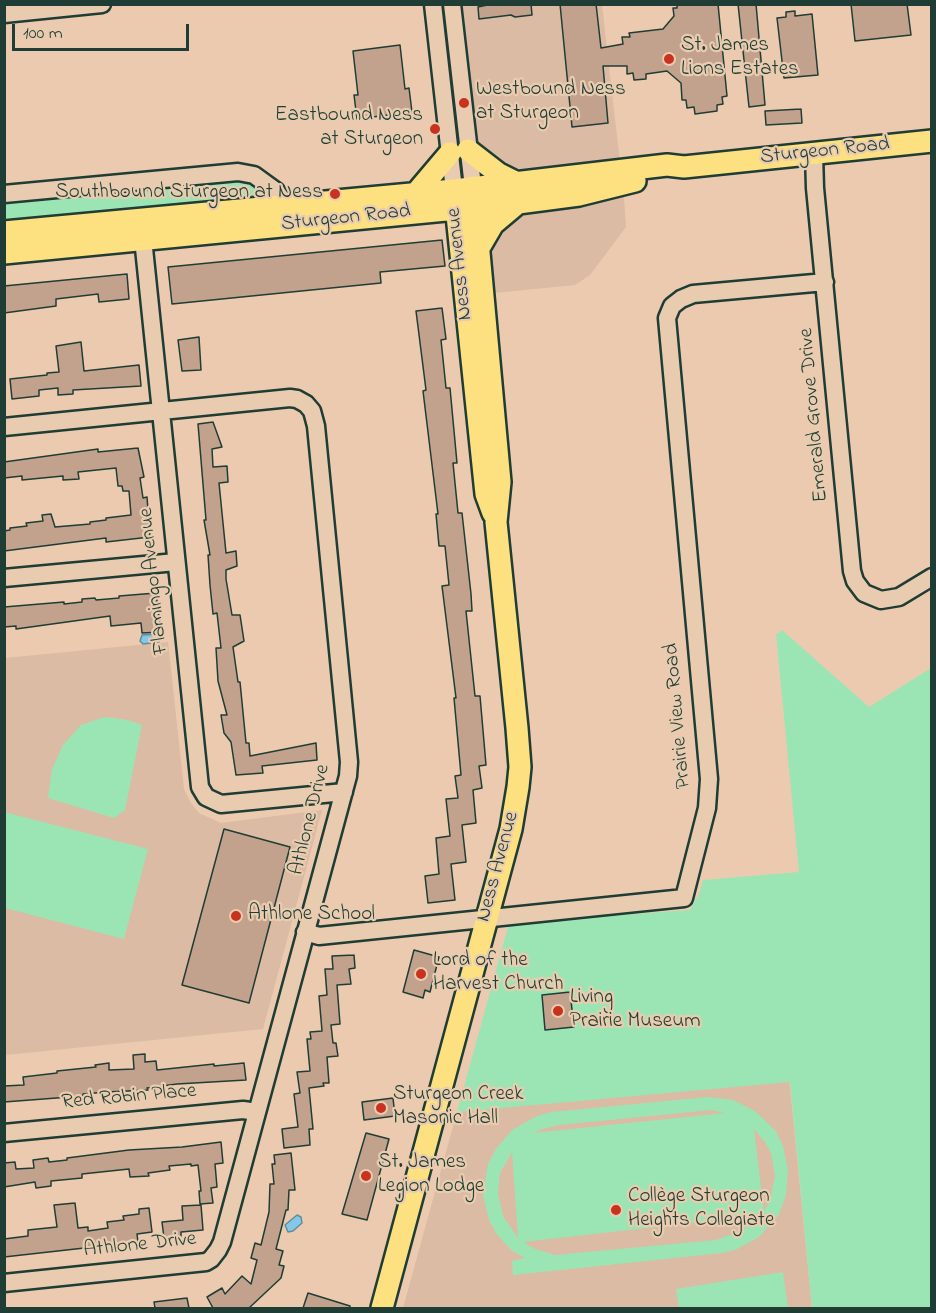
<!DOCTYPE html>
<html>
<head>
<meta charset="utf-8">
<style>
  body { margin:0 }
  #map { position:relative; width:936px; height:1313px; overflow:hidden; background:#eccaaf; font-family:"Indie Flower",sans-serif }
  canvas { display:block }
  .frame { position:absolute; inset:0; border:6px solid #1f3d34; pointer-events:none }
  .scale { position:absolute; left:12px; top:24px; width:177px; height:27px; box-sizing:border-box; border:3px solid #1f3d34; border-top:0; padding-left:8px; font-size:18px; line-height:21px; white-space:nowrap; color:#1f3d34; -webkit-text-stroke:4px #e9ccb0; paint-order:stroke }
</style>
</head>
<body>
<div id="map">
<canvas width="936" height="1313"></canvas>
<div class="frame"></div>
<div class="scale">100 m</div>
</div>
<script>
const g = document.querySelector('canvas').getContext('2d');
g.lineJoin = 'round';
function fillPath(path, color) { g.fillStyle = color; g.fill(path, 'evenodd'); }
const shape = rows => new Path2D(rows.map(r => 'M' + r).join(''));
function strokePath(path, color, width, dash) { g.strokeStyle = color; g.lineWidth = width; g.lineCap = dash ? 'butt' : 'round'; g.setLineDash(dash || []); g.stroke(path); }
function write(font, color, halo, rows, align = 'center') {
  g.font = font + ' "Indie Flower",sans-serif'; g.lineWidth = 4.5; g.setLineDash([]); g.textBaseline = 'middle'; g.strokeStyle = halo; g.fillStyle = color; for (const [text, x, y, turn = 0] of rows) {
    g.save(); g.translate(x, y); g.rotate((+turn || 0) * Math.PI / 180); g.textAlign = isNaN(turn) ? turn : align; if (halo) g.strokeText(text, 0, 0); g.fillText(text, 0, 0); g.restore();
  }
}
fillPath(shape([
  [451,5,602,5,621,171,517,183,468,150],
  [623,184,626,227,590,275,575,285,484,294,475,206],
  [168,642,184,789,191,803,199,813,221,823,322,810,263,1029,5,1055,5,658],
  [789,1078,812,1308,403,1308,457,1112]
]), '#dbbba3');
fillPath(shape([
  [238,172,286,205,5,253,5,194],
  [782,630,869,707,931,668,931,1308,812,1308,790,1082,457,1112,509,923,690,910,700,892,703,880,799,872,776,634,778,634],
  [105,717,128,720,142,725,125,810,114,818,48,798,52,769,63,745,81,725],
  [4,812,148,849,124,939,5,908],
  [708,1097,733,1100,755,1111,776,1131,783,1146,788,1170,786,1195,779,1214,759,1237,735,1250,722,1253,513,1275,512,1261,525,1258,511,1250,496,1233,489,1220,483,1195,488,1164,496,1149,512,1130,537,1116,551,1112],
  [711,1110,724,1113,533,1133,542,1129,559,1125],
  [754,1129,765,1142,771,1153,775,1175,771,1197,764,1212],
  [512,1152,518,1237,518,1238,503,1216,498,1194,500,1173],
  [761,1215,742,1231,716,1240,555,1255,535,1249,523,1242],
  [783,1272,788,1308,679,1308,676,1289]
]), '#9be5b4');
const water = shape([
  [158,634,159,642,143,644,140,641,142,635,158,634],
  [297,1215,301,1217,302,1223,293,1231,288,1232,285,1225,297,1215]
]);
fillPath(water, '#86c6e6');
strokePath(water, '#5d8f9f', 1.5);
const building = shape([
  [492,4,531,4,532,15,515,17,511,15,479,19,478,7,492,4],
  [560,4,596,4,601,48,623,44,622,37,630,37,629,33,663,29,674,16,673,8,677,8,677,4,718,4,727,96,722,97,723,104,717,105,717,111,695,114,694,107,687,108,686,100,682,100,681,83,667,71,646,74,646,79,634,80,633,73,627,74,627,66,603,66,608,123,572,127,560,4],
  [738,4,756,4,765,105,749,107,738,4],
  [851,4,907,4,911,35,855,41,851,4],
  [795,11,795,16,812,14,818,75,784,78,777,18,786,17,786,12,795,11],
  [400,45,405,89,409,88,412,112,357,119,354,95,358,95,353,51,400,45],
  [801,109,802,123,766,125,765,111,801,109],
  [442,240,445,266,380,272,381,283,172,304,168,267,442,240],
  [127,274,129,299,99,302,98,294,56,299,56,306,4,313,4,286,127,274],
  [442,308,446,339,441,340,446,388,450,388,457,463,453,463,458,513,462,513,471,594,472,611,466,611,475,696,480,696,486,765,479,766,482,788,473,790,476,823,462,825,466,862,451,864,455,900,428,903,425,876,439,874,436,838,450,836,446,799,458,798,455,776,461,775,454,698,456,698,442,586,449,585,445,546,439,546,436,514,438,514,423,391,426,390,416,311,442,308],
  [199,337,201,370,182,371,178,340,199,337],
  [81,342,84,371,139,365,141,386,73,390,73,394,58,395,58,388,39,390,39,396,12,399,10,379,47,375,47,373,59,372,56,346,81,342],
  [213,422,222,447,212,449,213,467,227,466,228,482,219,483,226,553,236,551,237,566,226,570,226,579,232,615,240,615,244,641,233,647,238,682,240,682,246,743,249,743,250,756,316,743,317,760,262,766,263,773,236,775,231,742,224,733,221,715,227,715,218,681,216,648,221,648,217,613,213,614,210,585,208,555,210,555,204,520,206,520,198,424,213,422],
  [138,448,144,477,140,478,143,498,147,497,150,537,106,542,106,538,4,551,4,531,10,530,10,528,27,526,26,523,43,521,42,515,51,514,55,527,90,524,90,522,106,520,106,518,131,515,129,491,123,491,122,486,118,486,116,468,78,472,79,479,63,480,63,476,22,480,22,476,4,478,4,462,98,449,98,452,138,448],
  [156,593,161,632,142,633,141,623,111,626,110,616,16,629,16,626,4,627,4,607,64,602,64,604,82,602,82,599,95,598,96,600,119,598,119,596,156,593],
  [224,829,290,847,249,1003,182,985,224,829],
  [414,950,439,957,430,992,425,990,423,998,403,992,414,950],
  [354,955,355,968,349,969,351,984,337,985,340,1024,331,1025,333,1043,336,1043,338,1056,327,1057,329,1083,323,1083,324,1086,309,1088,313,1129,309,1129,310,1145,284,1148,282,1129,298,1127,294,1094,300,1093,297,1072,310,1071,307,1039,311,1039,310,1032,322,1031,319,996,327,995,325,969,333,969,332,956,354,955],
  [570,992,574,1027,545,1030,542,995,570,992],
  [145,1054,145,1062,156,1061,157,1070,214,1064,214,1066,244,1063,246,1080,177,1084,147,1088,148,1090,107,1092,83,1094,83,1096,4,1102,4,1086,24,1085,23,1077,57,1073,57,1071,96,1067,95,1065,109,1063,109,1070,134,1069,133,1055,145,1054],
  [393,1098,395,1116,364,1120,362,1102,393,1098],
  [366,1133,389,1139,367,1220,342,1214,366,1133],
  [221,1142,223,1163,215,1164,217,1187,211,1188,213,1203,200,1204,199,1191,201,1191,198,1165,191,1166,191,1164,169,1166,170,1170,148,1173,149,1176,130,1177,129,1169,82,1174,82,1178,51,1181,51,1186,36,1188,35,1182,4,1187,4,1163,15,1162,16,1169,34,1168,33,1160,48,1158,49,1162,67,1160,67,1158,129,1150,182,1147,221,1142],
  [291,1153,295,1190,289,1190,288,1210,286,1210,276,1249,283,1251,279,1265,284,1266,281,1278,249,1308,213,1308,207,1297,222,1288,225,1294,242,1276,251,1284,257,1260,251,1258,255,1243,261,1245,269,1212,270,1184,274,1184,272,1164,275,1164,274,1155,291,1153],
  [75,1203,78,1228,88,1227,88,1231,108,1228,107,1222,124,1220,123,1216,139,1214,139,1209,149,1208,152,1232,137,1234,138,1242,4,1257,4,1239,28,1236,28,1230,57,1227,54,1205,75,1203],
  [201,1205,203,1230,181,1232,181,1236,164,1238,162,1222,183,1220,182,1206,201,1205],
  [308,1293,350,1306,350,1308,303,1308,308,1293],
  [187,1298,189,1308,155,1308,154,1302,187,1298]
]);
fillPath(building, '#c2a18d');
strokePath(building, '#1f3d34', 1.5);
const minor = shape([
  [433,4,454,190],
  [452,4,473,187],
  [4,14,102,4],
  [814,154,815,188,852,571,855,581,864,593,881,600,899,597,932,577],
  [4,194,238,172,254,175,276,191,286,205],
  [142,229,200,787,206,797,221,804,344,792],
  [4,427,290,398,297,399,306,404,312,411,316,426,349,762,348,776,222,1242,218,1250,211,1259,206,1262,4,1283],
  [4,578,176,562],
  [305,932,319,936,684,898,707,808,709,779,667,318,672,306,681,299,693,294,825,282],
  [4,1133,243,1110,257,1112]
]);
const major = shape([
  [468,150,499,174,517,183],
  [417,192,450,153],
  [455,196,486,494,493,513],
  [4,232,454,190,667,165,684,167,932,141],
  [479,248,493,224,518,203],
  [4,253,518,203,579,195,635,181],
  [382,1308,511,829,518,787,520,767,517,728,496,522,500,482,473,187]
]);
strokePath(minor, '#1f3d34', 21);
strokePath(major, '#1f3d34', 26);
strokePath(minor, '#e9ccb0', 16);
strokePath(major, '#fde080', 21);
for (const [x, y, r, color] of [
  [669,59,6,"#c8321e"],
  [464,103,6,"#c8321e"],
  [435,129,6,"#c8321e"],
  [335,194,6,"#c8321e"],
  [236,916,6,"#c8321e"],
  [421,974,6,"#c8321e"],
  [558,1011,6,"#c8321e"],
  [381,1108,6,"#c8321e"],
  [366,1176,6,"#c8321e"],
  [616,1210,6,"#c8321e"]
]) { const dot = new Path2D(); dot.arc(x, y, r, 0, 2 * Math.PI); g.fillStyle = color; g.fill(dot); strokePath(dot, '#e9ccb0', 2); }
write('21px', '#1f3d34', '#e9ccb0', [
  ["St. James",681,47],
  ["Lions Estates",681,71],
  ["Westbound Ness",476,91],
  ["at Sturgeon",476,115],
  ["Eastbound Ness",423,117,"right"],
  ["at Sturgeon",423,141,"right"],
  ["Southbound Sturgeon at Ness",323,194,"right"],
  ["Athlone School",248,916],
  ["Lord of the",433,962],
  ["Harvest Church",433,986],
  ["Living",570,999],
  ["Prairie Museum",570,1023],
  ["Sturgeon Creek",393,1096],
  ["Masonic Hall",393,1120],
  ["St. James",378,1164],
  ["Legion Lodge",378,1188],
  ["Collège Sturgeon",628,1198],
  ["Heights Collegiate",628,1222]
], 'left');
write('21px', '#1f3d34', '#e9ccb0', [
  ["Sturgeon Road",825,152,-6],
  ["Sturgeon Road",346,219,-6],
  ["Ness Avenue",461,264,-96],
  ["Emerald Grove Drive",815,415,-95],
  ["Flamingo Avenue",155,581,-96],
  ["Prairie View Road",679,716,-95],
  ["Athlone Drive",311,820,-76],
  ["Ness Avenue",499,867,-75],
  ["Red Robin Place",129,1098,-5],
  ["Athlone Drive",140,1246,-6]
]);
</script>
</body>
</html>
